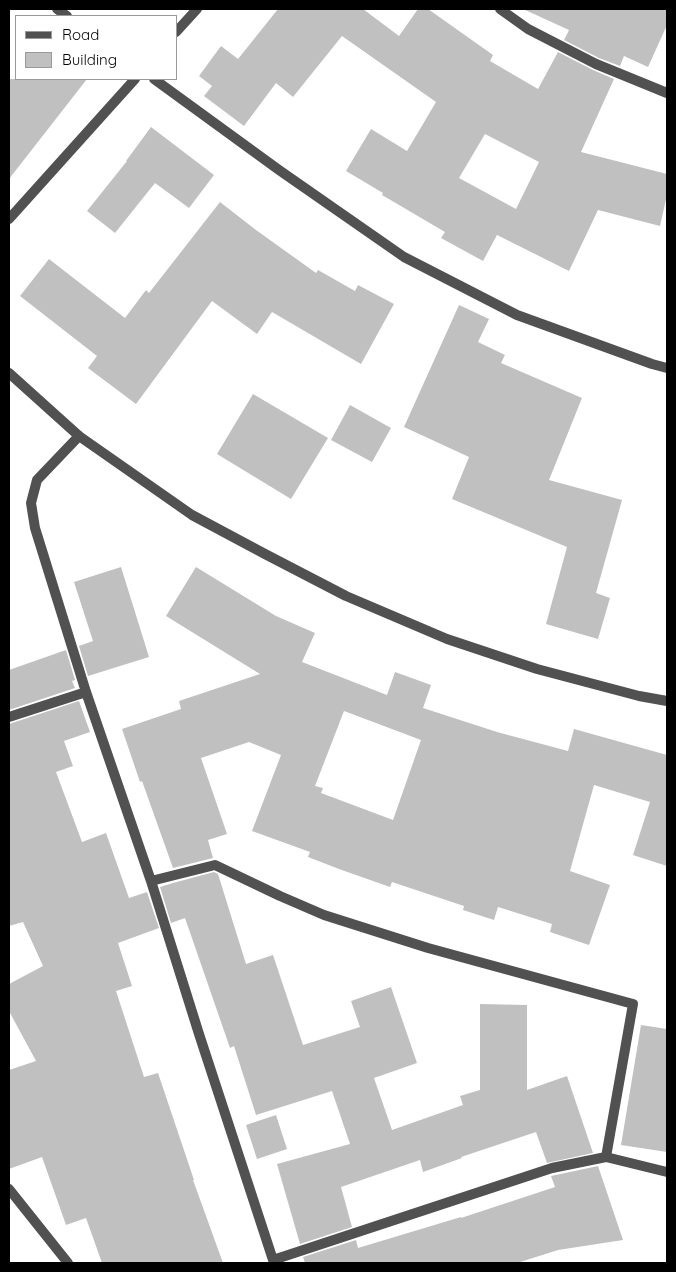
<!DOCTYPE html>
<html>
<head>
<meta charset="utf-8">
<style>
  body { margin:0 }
  #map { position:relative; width:676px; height:1272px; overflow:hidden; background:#fff; font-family:Quicksand,sans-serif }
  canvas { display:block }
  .frame { position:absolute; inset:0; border:10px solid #000; pointer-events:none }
  .legend { position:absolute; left:15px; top:15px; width:162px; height:65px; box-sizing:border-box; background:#fff; border:1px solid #999; margin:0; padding:6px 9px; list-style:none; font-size:15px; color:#000 }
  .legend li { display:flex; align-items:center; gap:10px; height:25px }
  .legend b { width:25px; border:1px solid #999 }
</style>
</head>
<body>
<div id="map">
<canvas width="676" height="1272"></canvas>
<div class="frame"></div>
<ul class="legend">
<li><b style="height:6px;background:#515151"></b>Road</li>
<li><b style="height:14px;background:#c0c0c0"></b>Building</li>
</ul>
</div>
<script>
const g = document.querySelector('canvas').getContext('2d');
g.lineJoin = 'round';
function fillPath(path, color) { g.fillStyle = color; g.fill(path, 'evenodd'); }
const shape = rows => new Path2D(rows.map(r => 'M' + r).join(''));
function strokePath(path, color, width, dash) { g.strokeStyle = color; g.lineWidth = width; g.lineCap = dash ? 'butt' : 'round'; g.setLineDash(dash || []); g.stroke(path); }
fillPath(shape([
  [278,9,364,9,363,9,399,36,418,9,428,9,493,55,490,61,538,89,558,52,593,70,614,79,581,152,667,174,667,195,660,226,598,210,569,271,497,235,483,261,441,238,445,232,382,195,383,193,346,171,371,129,407,151,436,102,342,36,293,97,276,83,244,126,204,96,212,86,199,76,221,46,238,59],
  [485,134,539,162,516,209,459,178],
  [523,9,667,9,667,25,648,67,624,56,620,66,599,58,564,40,569,30],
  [9,79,87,79,9,179],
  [151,127,214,175,189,208,155,183,115,233,87,211,127,161,126,161],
  [220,202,256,230,316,273,318,270,355,291,358,285,394,304,361,364,272,312,257,334,212,301,136,404,88,368,97,356,20,296,49,259,125,318,146,290,149,293],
  [459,305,489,319,478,342,505,355,501,363,582,398,549,480,622,500,596,593,610,598,598,639,546,624,567,547,452,499,469,457,404,427],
  [253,394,328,438,291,499,217,454],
  [350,405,391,428,372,462,331,440],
  [121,567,149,657,88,676,79,646,93,641,74,582],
  [196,567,276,616,315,633,302,662,387,695,395,672,431,685,423,708,497,732,568,751,574,729,667,755,667,866,633,855,650,802,594,785,570,871,610,885,589,945,550,932,552,924,498,907,494,920,463,910,464,906,392,882,390,887,339,869,308,857,310,852,252,831,281,755,249,742,201,758,227,834,208,840,213,858,173,868,142,781,140,782,122,729,181,709,179,701,260,674,166,616],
  [344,711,421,740,393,820,321,793,323,788,315,786],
  [66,650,75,680,72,681,75,688,9,710,9,670],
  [79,701,90,732,64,741,73,766,56,772,82,842,106,833,129,898,147,892,159,928,118,943,132,986,116,991,144,1077,158,1073,194,1180,193,1180,223,1263,102,1263,86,1218,66,1225,42,1157,9,1169,9,1070,36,1061,9,1011,9,984,43,966,23,922,9,926,9,724],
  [214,872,218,874,246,964,273,955,303,1045,360,1027,351,1001,391,987,417,1063,374,1078,392,1130,463,1105,460,1096,480,1090,480,1004,527,1005,527,1090,567,1076,593,1153,547,1163,536,1132,461,1157,462,1158,423,1172,420,1160,341,1187,352,1227,300,1244,277,1164,350,1144,332,1091,256,1115,234,1046,230,1048,185,918,171,923,160,887,173,883],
  [641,1025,667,1029,667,1152,621,1145],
  [276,1115,287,1149,257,1159,246,1125],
  [598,1166,623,1240,558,1250,517,1263,305,1263,303,1257,356,1240,358,1248,461,1217,461,1218,555,1187,551,1176]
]), '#c0c0c0');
strokePath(shape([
  [57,9,67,16],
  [500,9,528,29,596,64,667,93],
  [154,79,279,170,404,257,517,315,652,364,667,368],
  [79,436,37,480,31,503,35,528,86,692,151,881,199,1034,274,1263],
  [9,717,86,692],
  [151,881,215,865,280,896,324,915,428,948,633,1004,606,1157],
  [9,1189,68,1263],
  [273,1260,552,1168,606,1157,667,1172]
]), '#515151', 10);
strokePath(shape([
  [176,32,197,9],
  [9,219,135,79],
  [9,373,79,436,192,515,265,554,346,596,447,639,537,669,639,696,667,701]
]), '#515151', 10);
</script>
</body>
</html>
